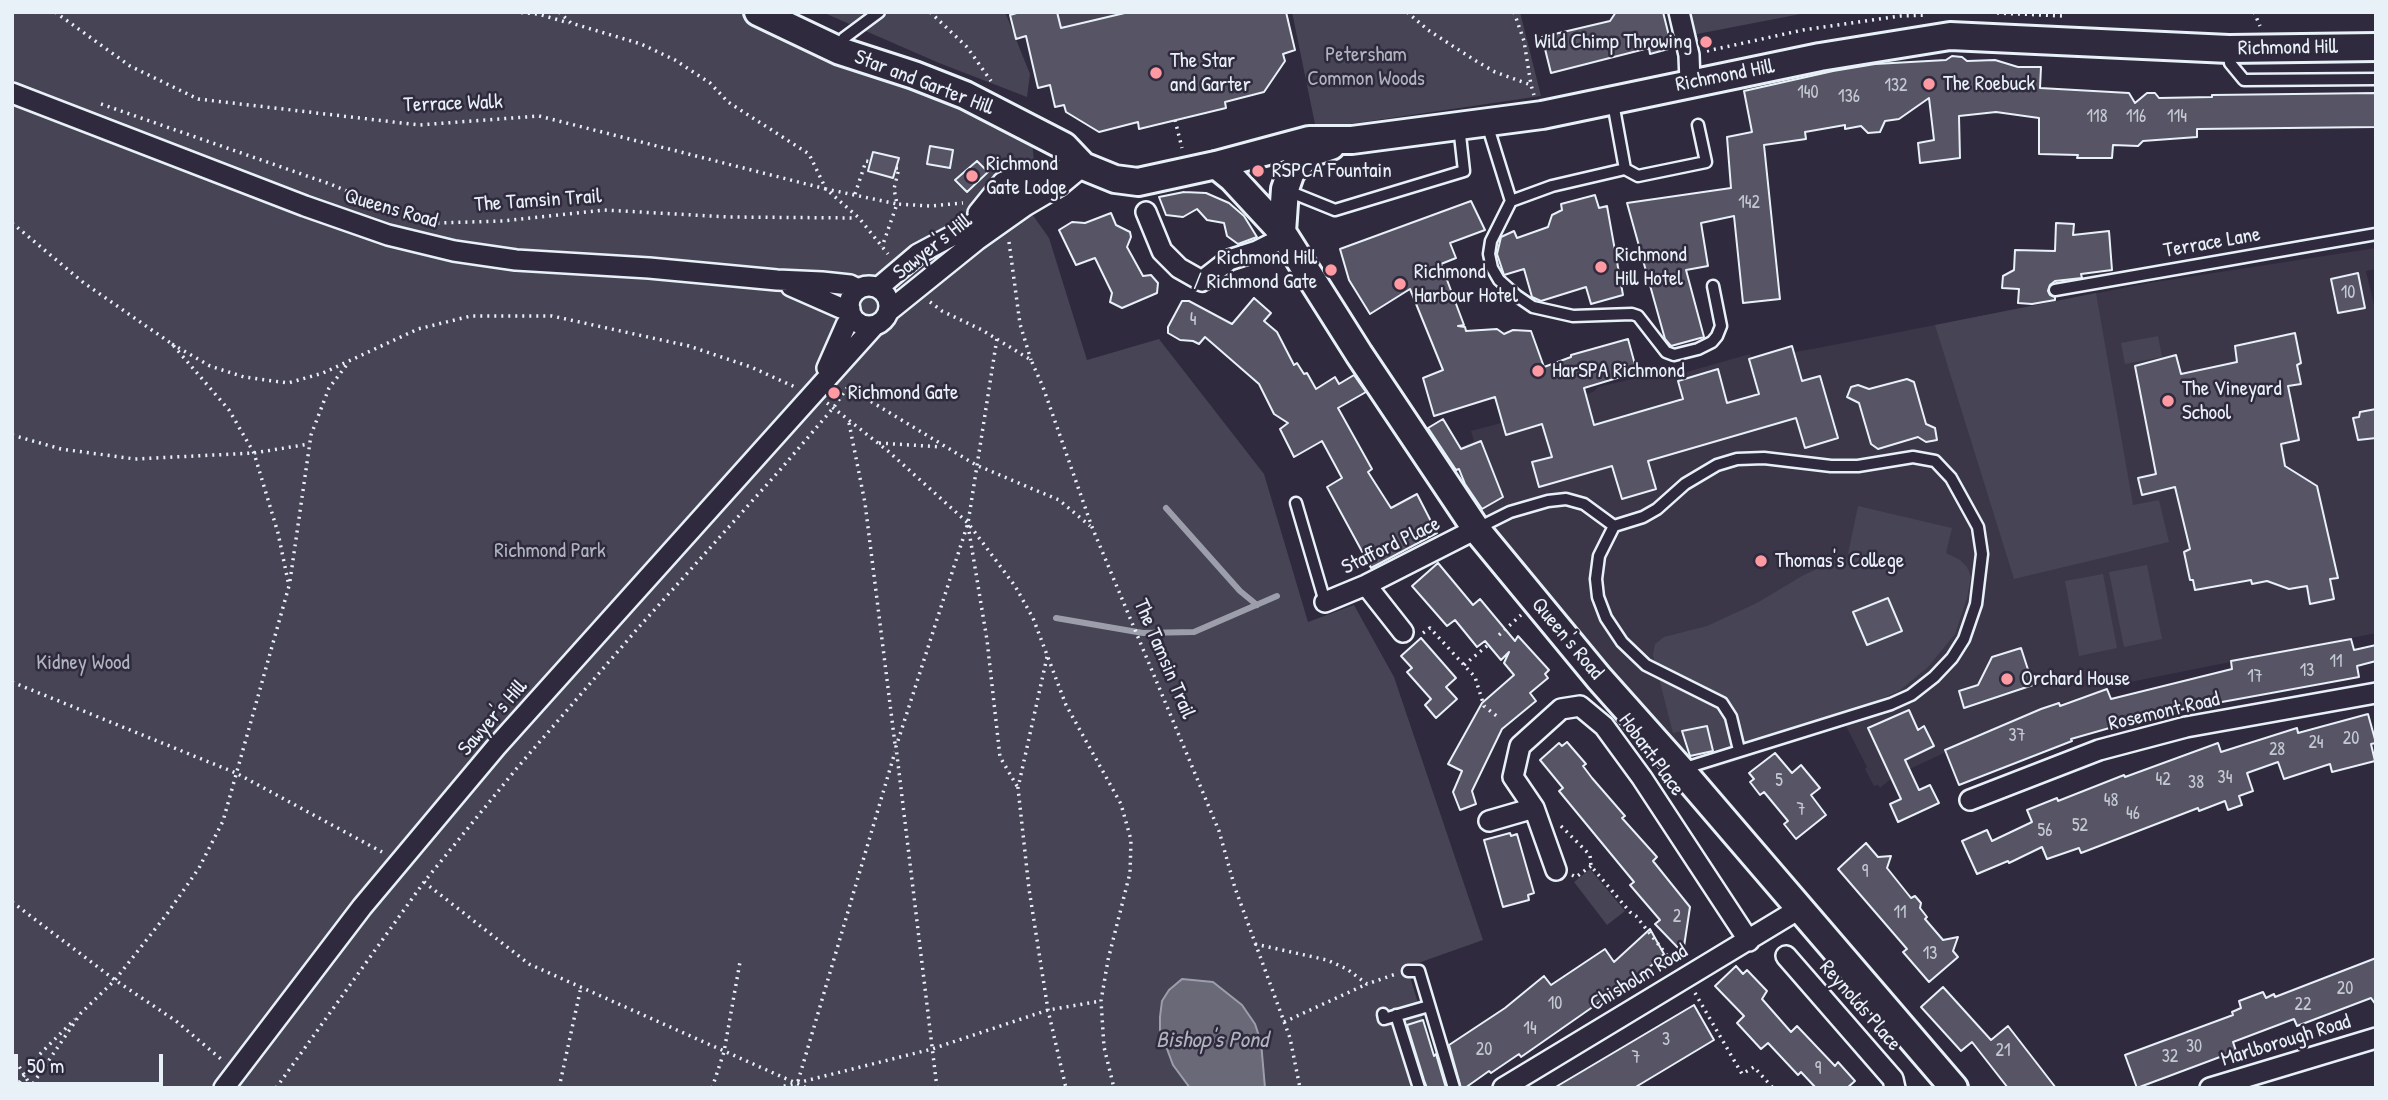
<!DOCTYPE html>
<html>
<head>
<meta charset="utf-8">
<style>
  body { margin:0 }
  #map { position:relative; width:2388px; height:1100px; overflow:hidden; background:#2f2a3d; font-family:"Patrick Hand",sans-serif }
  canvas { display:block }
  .frame { position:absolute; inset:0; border:14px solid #e8f1f8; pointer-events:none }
  .scale { position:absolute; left:14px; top:1054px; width:149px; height:32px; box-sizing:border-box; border:4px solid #e8f1f8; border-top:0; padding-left:9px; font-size:21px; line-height:24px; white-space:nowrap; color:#e8f1f8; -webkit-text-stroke:5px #2f2a3d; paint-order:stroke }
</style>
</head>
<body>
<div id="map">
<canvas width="2388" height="1100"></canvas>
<div class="frame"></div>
<div class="scale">50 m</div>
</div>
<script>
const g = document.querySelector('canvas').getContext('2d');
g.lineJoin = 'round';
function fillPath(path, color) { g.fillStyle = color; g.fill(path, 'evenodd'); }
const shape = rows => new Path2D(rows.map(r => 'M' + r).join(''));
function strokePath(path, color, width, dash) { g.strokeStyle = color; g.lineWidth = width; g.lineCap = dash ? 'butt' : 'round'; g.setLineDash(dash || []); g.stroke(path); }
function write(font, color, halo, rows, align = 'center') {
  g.font = font + ' "Patrick Hand",sans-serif'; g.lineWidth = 5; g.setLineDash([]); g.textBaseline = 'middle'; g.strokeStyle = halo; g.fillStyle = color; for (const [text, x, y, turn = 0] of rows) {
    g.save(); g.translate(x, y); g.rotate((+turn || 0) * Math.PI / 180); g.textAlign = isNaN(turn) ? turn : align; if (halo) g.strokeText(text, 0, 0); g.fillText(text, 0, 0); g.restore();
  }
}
fillPath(shape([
  [2376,248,2376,269,2366,271,2376,314,2376,633,2120,684,2021,717,1964,741,1965,743,1893,777,1880,788,1878,785,1874,786,1865,769,1867,767,1846,726,1699,773,1568,630,1434,458,1474,441,1471,431,1505,422,1593,392,1598,387,1654,374,1656,376,1682,368,1683,373,1750,354,1751,360,1823,347,2149,283]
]), '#3b3749');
fillPath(shape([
  [12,12,742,12,770,29,920,86,1032,142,1034,161,994,173,1032,214,1049,238,1087,360,1159,339,1264,474,1308,622,1354,605,1394,677,1483,940,1407,967,1444,1088,12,1088],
  [822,12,1005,12,1030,74,1027,97,939,63],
  [1057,12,1129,12,1061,28],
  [1292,12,1520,12,1541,96,1316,129],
  [1685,12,1811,12,1692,35],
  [2096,293,2133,505,2159,500,2169,542,2014,579,1935,325],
  [2158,336,2162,357,2125,364,2121,343],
  [1858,506,1952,528,1946,553,1960,560,1967,567,1971,577,1967,598,1955,634,1928,667,1899,691,1869,704,1713,751,1706,726,1673,733,1653,655,1655,644,1664,637,1707,626,1757,603,1802,576,1839,558,1861,558,1848,554],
  [2147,565,2162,639,2124,647,2109,572],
  [2103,574,2117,648,2079,656,2065,581],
  [1590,869,1625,911,1607,925,1574,882]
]), '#464455');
const water = shape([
  [1182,979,1213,982,1242,1005,1255,1024,1261,1042,1265,1088,1190,1088,1173,1065,1160,1030,1160,1017,1162,1001,1169,990,1182,979]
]);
fillPath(water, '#696978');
strokePath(water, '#9c9fab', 2);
strokePath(shape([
  [1166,508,1240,591,1257,605],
  [1056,618,1143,633,1194,632,1277,596]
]), '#9c9fab', 6);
const building = shape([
  [1020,12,1057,12,1061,28,1129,12,1286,12,1295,50,1283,54,1285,61,1264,92,1225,102,1226,108,1139,129,1138,122,1099,132,1066,112,1064,105,1055,107,1050,85,1038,88,1026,36,1016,39,1010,15,1020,12],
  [1616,12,1663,12,1672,48,1650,54,1649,48,1551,73,1542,37,1610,21,1616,12],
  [1952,56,1962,57,1967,61,1995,60,2018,67,2041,67,2040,88,2129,93,2135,103,2147,93,2155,93,2159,98,2212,97,2212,95,2376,93,2376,127,2197,129,2197,137,2143,141,2138,146,2113,145,2112,158,2077,158,2078,155,2039,154,2039,118,1996,112,1959,116,1960,158,1920,163,1918,143,1934,140,1929,98,1899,119,1885,121,1880,132,1868,133,1861,126,1845,129,1845,125,1805,132,1806,139,1764,145,1780,299,1743,303,1734,216,1701,223,1708,266,1686,270,1704,337,1671,346,1665,339,1627,203,1731,188,1727,137,1752,132,1744,91,1833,71,1875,64,1946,60,1952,56],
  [930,146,953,150,950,168,927,164,930,146],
  [873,152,899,158,893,178,868,171,873,152],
  [977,161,988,172,967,192,955,180,977,161],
  [1184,192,1206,193,1229,203,1244,216,1257,237,1238,244,1227,236,1224,223,1207,220,1197,209,1183,217,1166,215,1159,197,1184,192],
  [1595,195,1599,208,1607,206,1623,295,1591,304,1586,287,1541,301,1532,297,1524,269,1504,275,1497,254,1501,237,1514,231,1517,238,1548,227,1552,215,1562,210,1561,204,1595,195],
  [1471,201,1485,230,1450,243,1456,258,1441,264,1464,325,1458,326,1465,327,1466,331,1497,329,1504,334,1513,330,1531,331,1544,367,1571,357,1571,355,1628,339,1637,372,1584,388,1594,425,1683,399,1678,381,1718,369,1727,403,1759,394,1749,359,1792,346,1802,381,1820,376,1838,438,1805,448,1796,418,1648,461,1656,489,1622,499,1612,466,1539,487,1532,462,1552,457,1542,424,1506,435,1495,397,1434,416,1423,378,1443,370,1410,289,1370,314,1349,280,1340,249,1471,201],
  [1111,213,1116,225,1130,232,1131,237,1127,247,1143,276,1151,275,1158,283,1157,293,1122,308,1110,302,1112,293,1095,258,1076,265,1059,230,1072,222,1085,223,1111,213],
  [2056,223,2074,224,2073,235,2109,231,2112,270,2081,274,2082,278,2055,281,2050,285,2048,291,2050,295,2055,297,2055,300,2032,304,2018,303,2019,289,2002,288,2003,276,2014,270,2015,250,2055,251,2056,223],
  [2358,273,2365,308,2338,313,2331,279,2358,273],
  [1254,298,1271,313,1264,321,1277,332,1294,365,1297,363,1304,374,1307,373,1316,389,1335,377,1339,384,1354,375,1366,392,1338,408,1372,469,1368,472,1391,508,1417,494,1437,533,1371,568,1327,487,1342,478,1322,441,1294,457,1280,429,1288,423,1274,414,1259,384,1205,337,1199,344,1193,341,1180,340,1168,333,1168,327,1182,301,1189,301,1232,324,1254,298],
  [2295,333,2301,363,2297,365,2301,384,2288,386,2299,440,2281,444,2285,466,2317,486,2338,578,2330,579,2334,599,2310,604,2307,586,2289,589,2267,581,2252,584,2251,580,2195,590,2193,580,2190,580,2184,552,2190,549,2175,487,2142,495,2138,478,2156,474,2135,366,2176,355,2181,374,2237,362,2235,346,2295,333],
  [1907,379,1914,382,1926,424,1935,428,1937,440,1926,442,1918,437,1878,449,1871,444,1859,403,1847,397,1851,387,1858,385,1869,389,1907,379],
  [2376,409,2376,438,2358,440,2353,418,2359,417,2360,412,2376,409],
  [1443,419,1461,449,1481,441,1503,497,1482,509,1465,484,1459,469,1456,470,1428,428,1443,419],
  [1438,563,1473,605,1480,599,1515,641,1518,636,1549,670,1545,674,1548,678,1530,693,1536,701,1502,729,1472,791,1476,804,1460,810,1453,792,1462,771,1448,764,1482,703,1514,675,1504,663,1509,652,1501,660,1485,641,1477,647,1455,620,1447,626,1412,586,1438,563],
  [1888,598,1902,631,1867,645,1853,612,1888,598],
  [1421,638,1456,678,1446,687,1457,699,1436,718,1425,705,1431,699,1407,672,1412,668,1401,656,1421,638],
  [2351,639,2354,650,2376,645,2376,661,2357,666,2359,677,2189,708,2119,723,2120,725,2071,739,2072,741,1959,785,1945,750,2041,709,2059,703,2060,706,2107,689,2111,699,2232,669,2231,661,2351,639],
  [2021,648,2033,685,1964,708,1959,691,1978,685,1992,657,2021,648],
  [1909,710,1918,730,1924,726,1934,746,1905,760,1919,790,1930,785,1939,803,1898,822,1890,804,1901,799,1868,728,1909,710],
  [2368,714,2376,743,2371,744,2375,761,2332,772,2330,764,2284,779,2278,762,2247,773,2253,791,2239,796,2242,805,2228,810,2225,801,2199,811,2198,808,2081,853,2079,848,2047,859,2042,847,2009,863,2008,861,1977,874,1962,841,1987,830,1992,841,2032,822,2027,810,2057,798,2058,801,2124,775,2125,777,2218,743,2221,752,2297,728,2298,733,2368,714],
  [1707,726,1713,751,1690,756,1682,731,1707,726],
  [1567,742,1586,764,1583,766,1592,778,1625,816,1622,818,1657,857,1653,861,1690,907,1683,953,1655,924,1660,920,1630,885,1634,882,1559,791,1563,788,1540,760,1559,743,1562,746,1567,742],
  [1775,753,1792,773,1801,765,1820,788,1811,795,1826,815,1796,839,1784,824,1788,821,1764,792,1760,795,1750,782,1754,779,1749,773,1775,753],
  [1510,833,1511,836,1517,834,1534,893,1528,895,1529,900,1503,907,1484,840,1510,833],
  [1866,843,1878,857,1891,856,1887,868,1911,898,1915,896,1921,903,1920,908,1927,917,1925,919,1943,940,1958,937,1953,951,1958,957,1929,982,1903,952,1907,949,1838,869,1866,843],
  [1650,929,1664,954,1632,983,1609,999,1607,997,1521,1057,1519,1054,1491,1073,1489,1071,1465,1088,1461,1088,1449,1045,1505,1008,1544,976,1551,985,1605,949,1614,962,1650,929],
  [2376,958,2376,1005,2371,998,2297,1026,2294,1019,2233,1042,2236,1051,2137,1088,2125,1055,2233,1015,2232,1012,2241,1008,2239,1001,2263,992,2266,998,2274,994,2275,997,2376,958],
  [1736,966,1743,974,1747,970,1767,991,1762,999,1791,1032,1797,1026,1835,1066,1838,1062,1855,1081,1847,1088,1816,1088,1801,1072,1798,1075,1768,1043,1761,1049,1737,1023,1744,1016,1715,986,1736,966],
  [1943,987,1991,1040,2008,1026,2056,1088,2008,1088,1972,1042,1961,1051,1921,1007,1943,987],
  [1694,1005,1714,1040,1634,1088,1554,1088,1694,1005],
  [1423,1020,1434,1056,1436,1054,1446,1088,1427,1088,1424,1080,1407,1025,1423,1020]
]);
fillPath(building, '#575565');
strokePath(building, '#e8f1f8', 2);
const lane = shape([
  [2229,49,2230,63,2244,80,2376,79],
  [840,50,844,38,879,12],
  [1613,103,1625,169],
  [1487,124,1511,201],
  [1698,125,1706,162,1638,176,1625,169,1552,186,1511,201,1491,241,1489,254,1492,268,1499,280,1517,296,1533,307,1573,316,1632,314,1638,316,1666,352,1674,355,1698,349,1712,342,1717,336,1721,326,1713,286],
  [1288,191,1335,210,1464,171,1459,126],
  [2055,290,2376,234],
  [1296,503,1325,602],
  [1476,529,1510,512,1548,501,1566,499,1584,504,1614,526],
  [1682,769,1891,704,1911,695,1934,677,1952,658,1964,639,1976,604,1982,554,1978,527,1951,478,1935,461,1913,457,1858,466,1831,466,1764,458,1737,459,1717,465,1685,484,1657,509,1643,517,1614,526,1599,556,1596,579,1598,597,1606,618,1622,642,1646,665,1722,703,1731,717,1739,750],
  [1408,971,1419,971,1454,1088],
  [1383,1014,1384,1019,1429,1006],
  [1396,1015,1419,1088]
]);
const street = shape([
  [1679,12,1689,55,1690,82],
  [12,93,305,206,388,235,454,251,516,260,649,268,777,280,822,282,850,285,858,289],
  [1146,212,1162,251,1179,268,1202,281,1229,260,1257,251,1285,237],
  [978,213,1003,182,1016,177,1082,167],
  '849 306a20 20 0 1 1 40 0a20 20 0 1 1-40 0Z',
  [791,286,841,308,850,309],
  [878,288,918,254,967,228,1040,174],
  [889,311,977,240,1025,206,1059,186,1083,166],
  [827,368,846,325,852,316],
  [1366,585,1403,632],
  [1325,602,1366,585,1476,529],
  [1970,800,2099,750,2186,727,2376,693],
  [1489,821,1534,808],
  [1556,870,1534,808,1513,777,1520,746,1561,709,1580,706,1604,726,1642,778,1749,941],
  [1786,956,1893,1079,1895,1088],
  [224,1088,362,907,496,747,874,326],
  [1503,1088,1799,909],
  [2210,1088,2376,1038]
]);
const secondary = shape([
  [758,12,840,51,914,75,965,95,1064,146,1083,166,1115,179,1138,182,1216,165,1309,140,1352,140,1542,115,1820,57,1950,36,2229,49,2376,47],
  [1216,165,1232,178,1282,232,1359,354,1476,529,1599,678,1681,770,1954,1088],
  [1282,232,1285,189,1291,172,1310,153,1331,146]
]);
strokePath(lane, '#e8f1f8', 15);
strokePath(street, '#e8f1f8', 24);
strokePath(secondary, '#e8f1f8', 32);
strokePath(shape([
  [55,12,130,66,198,99,419,125,539,116,826,189,859,218,888,254],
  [514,12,538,14,569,23],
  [559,12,571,23,641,44,675,60,710,83,728,102,809,154,826,189,897,204,882,247],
  [930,12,967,47,991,81],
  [1407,12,1428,30,1476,61,1495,72,1531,85],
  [1514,12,1524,41,1531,85,1534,95],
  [2254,12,2260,26],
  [1997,13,2063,16],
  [1707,51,1803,30,1900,16,1927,15],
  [101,104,330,184,390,209,437,223,503,221,604,210,729,217,856,218],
  [1175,120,1182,148],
  [896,168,899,168,894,189,897,204,930,206,963,203],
  [855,194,866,161,871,162],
  [12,223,84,283,172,344,229,410,254,453,278,533,289,586,223,821,199,868,167,914,115,980,81,1013,30,1088],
  [1009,242,1020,324,1031,360],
  [930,302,942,311,982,330,1031,360,1043,387,1092,527,1219,831,1235,888,1290,1038,1300,1088],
  [172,344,210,366,244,377,288,383,323,373,418,329,471,316,552,316,689,346,751,367,795,387],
  [847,387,976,465,1059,500,1090,526],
  [827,403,888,451,968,523,1015,586,1033,618,1066,705,1121,804,1131,840,1130,873,1108,960,1101,1001,1104,1047,1114,1088],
  [849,423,865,503,895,744],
  [12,435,61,449,135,459,254,453,309,444],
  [879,443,942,447],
  [968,525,987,640,1000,757,1017,786],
  [290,581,311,435,329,388,349,362],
  [1423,633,1430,628,1464,665,1475,677,1484,706,1498,717],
  [1499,635,1521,615],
  [1047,657,1018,788,1029,889,1048,1010,1066,1088],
  [1464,665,1488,645],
  [12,682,236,773,382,852],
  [1561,826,1590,855,1591,866,1630,912,1636,916,1674,964],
  [1572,875,1576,877,1591,866],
  [424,882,529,964,807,1088],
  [12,902,115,980,176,1021,221,1059],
  [1255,944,1327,960,1347,969,1367,984,1396,974],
  [1695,993,1742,1074,1754,1067,1773,1088],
  [1284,1022,1367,984],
  [12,1055,31,1086],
  [15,1088,39,1055,75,1019],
  [276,1088,424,882,517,768,639,627,780,470,834,407,847,388],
  [559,1088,581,987],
  [712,1088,724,1052,740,962],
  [777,1088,932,1049,1048,1010,1101,1001],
  [796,1088,895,752],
  [937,1088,896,747,968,523,997,338]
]), '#e8f1f8', 3.5, [2, 5]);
strokePath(lane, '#2f2a3d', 10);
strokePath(street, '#2f2a3d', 19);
strokePath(secondary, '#2f2a3d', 26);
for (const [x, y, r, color] of [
  [1706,42,7,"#ff9aa2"],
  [1156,73,7,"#ff9aa2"],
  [1929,84,7,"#ff9aa2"],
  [1258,171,7,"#ff9aa2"],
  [972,176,7,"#ff9aa2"],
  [1601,267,7,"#ff9aa2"],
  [1331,270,7,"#ff9aa2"],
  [1400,284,7,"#ff9aa2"],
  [1538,371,7,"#ff9aa2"],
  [834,393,7,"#ff9aa2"],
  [2168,401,7,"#ff9aa2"],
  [1761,561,7,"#ff9aa2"],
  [2007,679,7,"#ff9aa2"]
]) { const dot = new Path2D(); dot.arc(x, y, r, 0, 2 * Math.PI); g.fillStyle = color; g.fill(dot); strokePath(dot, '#2f2a3d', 2.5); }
write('18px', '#c4cad3', null, [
  ["132",1896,86],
  ["140",1808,93],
  ["136",1849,97],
  ["118",2097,117],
  ["116",2136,117],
  ["114",2177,117],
  ["142",1749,203],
  ["10",2348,293],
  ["4",1193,320],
  ["11",2336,662],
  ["13",2307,671],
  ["17",2255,677],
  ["37",2017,736],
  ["20",2351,739],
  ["24",2316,743],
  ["28",2277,750],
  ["34",2225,778],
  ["42",2163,780],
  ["5",1779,781],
  ["38",2196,783],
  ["48",2111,801],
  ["7",1801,810],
  ["46",2133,814],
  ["52",2080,826],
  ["56",2045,831],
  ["9",1865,872],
  ["11",1900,913],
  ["2",1677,917],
  ["13",1930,954],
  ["20",2345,989],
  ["10",1555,1004],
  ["22",2303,1005],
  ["14",1530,1029],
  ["3",1666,1040],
  ["30",2194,1047],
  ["20",1484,1050],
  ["21",2003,1051],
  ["32",2170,1057],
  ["7",1636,1058],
  ["9",1818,1069]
]);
write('21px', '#e8f1f8', '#2f2a3d', [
  ["Wild Chimp Throwing",1692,42,"right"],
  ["The Star",1170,61],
  ["and Garter",1170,85],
  ["The Roebuck",1943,84],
  ["Richmond",986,164],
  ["Gate Lodge",986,188],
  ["RSPCA Fountain",1272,171],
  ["Richmond",1615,255],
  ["Hill Hotel",1615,279],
  ["Richmond Hill",1317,258,"right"],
  ["/ Richmond Gate",1317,282,"right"],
  ["Richmond",1414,272],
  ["Harbour Hotel",1414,296],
  ["HarSPA Richmond",1552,371],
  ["The Vineyard",2182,389],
  ["School",2182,413],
  ["Richmond Gate",848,393],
  ["Thomas's College",1775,561],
  ["Orchard House",2021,679]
], 'left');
write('21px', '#e8f1f8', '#2f2a3d', [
  ["Richmond Hill",2288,48,-1],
  ["Richmond Hill",1725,76,-11],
  ["Star and Garter Hill",924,83,21],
  ["Terrace Walk",453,104,-2],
  ["The Tamsin Trail",538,201,-4],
  ["Queens Road",391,209,16],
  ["Terrace Lane",2212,243,-10],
  ["Sawyer's Hill",933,247,-38],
  ["Stafford Place",1391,546,-26],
  ["Queen's Road",1567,639,50],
  ["The Tamsin Trail",1164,659,67],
  ["Rosemont Road",2164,712,-13],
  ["Sawyer's Hill",493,718,-49],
  ["Hobart Place",1651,755,54],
  ["Chisholm Road",1639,978,-31],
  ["Reynolds Place",1860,1006,49],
  ["Marlborough Road",2286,1041,-17]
]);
write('21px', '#afb4bf', '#2f2a3d', [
  ["Petersham",1366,55],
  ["Common Woods",1366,79],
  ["Richmond Park",550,551],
  ["Kidney Wood",83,663]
]);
write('italic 23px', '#afb4be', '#2f2a3d', [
  ["Bishop's Pond",1212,1041]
]);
</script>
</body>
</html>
